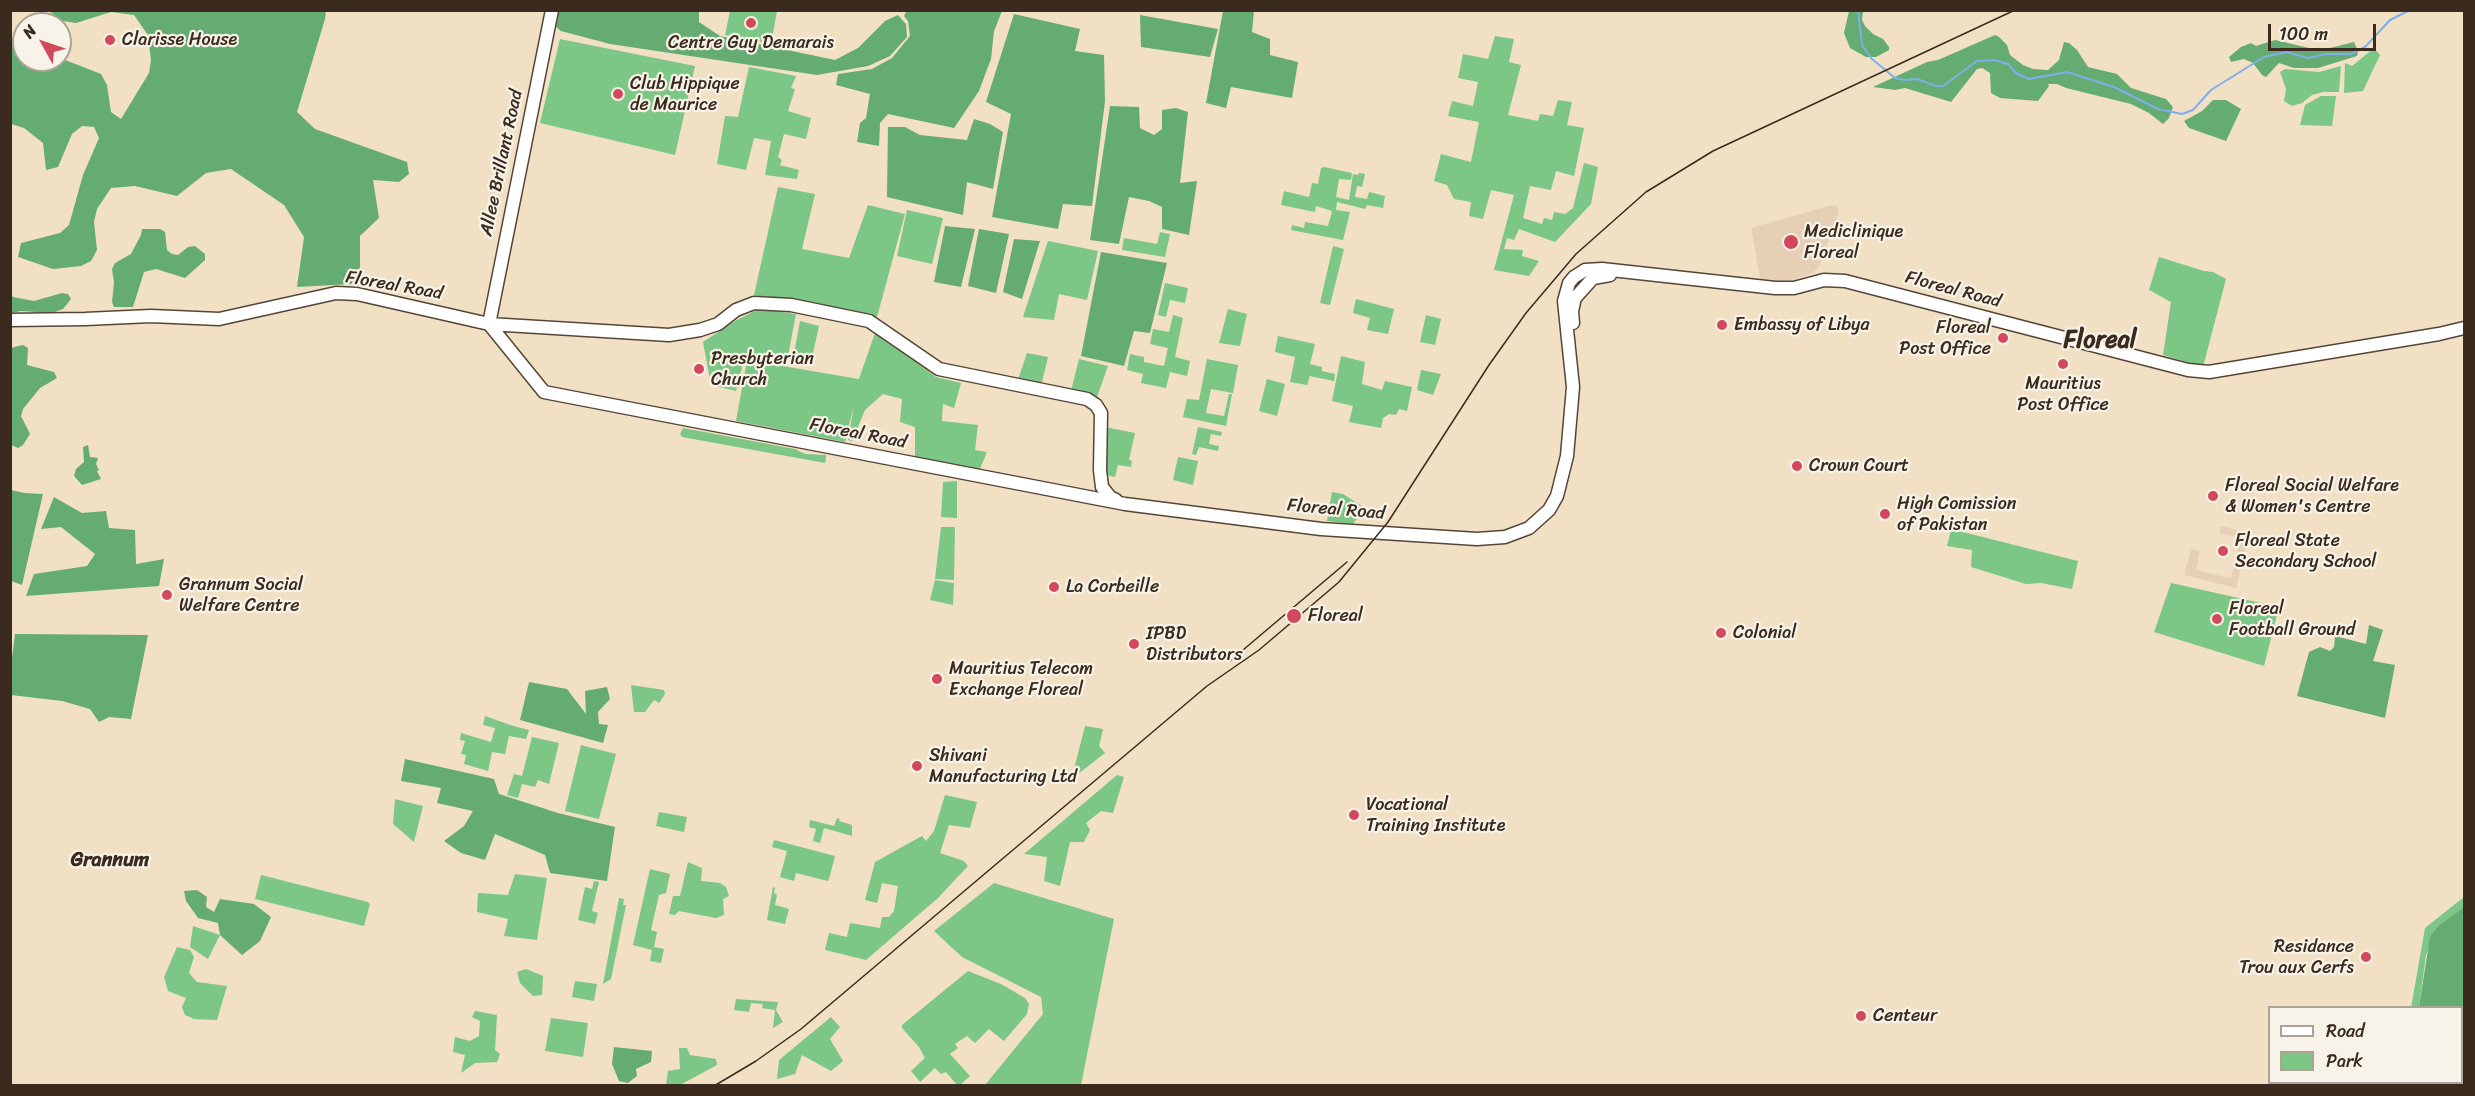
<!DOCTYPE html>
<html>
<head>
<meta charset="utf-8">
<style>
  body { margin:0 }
  #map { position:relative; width:2475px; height:1096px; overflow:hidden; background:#f1e0c3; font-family:Sriracha,sans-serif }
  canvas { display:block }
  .frame { position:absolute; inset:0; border:12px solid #3b2a1e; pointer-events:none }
  .legend { position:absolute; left:2268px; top:1006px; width:195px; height:78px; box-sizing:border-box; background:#f7f3e8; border:2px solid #aca397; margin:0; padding:8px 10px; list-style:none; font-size:18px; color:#3b2a1e }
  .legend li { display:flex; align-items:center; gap:12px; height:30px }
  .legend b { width:30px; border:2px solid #aca397 }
  .north { position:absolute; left:12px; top:12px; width:60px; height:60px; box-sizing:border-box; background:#f7f3e8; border:2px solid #aca397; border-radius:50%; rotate:310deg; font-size:16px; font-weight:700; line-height:24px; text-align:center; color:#3b2a1e }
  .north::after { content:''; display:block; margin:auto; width:21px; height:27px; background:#d1495b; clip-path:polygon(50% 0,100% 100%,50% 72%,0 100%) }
  .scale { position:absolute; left:2268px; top:24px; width:108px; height:27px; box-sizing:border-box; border:3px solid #3b2a1e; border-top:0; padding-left:8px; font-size:18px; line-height:21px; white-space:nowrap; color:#3b2a1e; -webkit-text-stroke:4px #f7f3e8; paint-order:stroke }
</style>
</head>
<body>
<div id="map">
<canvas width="2475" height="1096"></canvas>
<div class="frame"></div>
<ul class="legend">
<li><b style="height:8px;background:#fff"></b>Road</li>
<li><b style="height:16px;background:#7cc785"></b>Park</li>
</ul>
<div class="north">N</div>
<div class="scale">100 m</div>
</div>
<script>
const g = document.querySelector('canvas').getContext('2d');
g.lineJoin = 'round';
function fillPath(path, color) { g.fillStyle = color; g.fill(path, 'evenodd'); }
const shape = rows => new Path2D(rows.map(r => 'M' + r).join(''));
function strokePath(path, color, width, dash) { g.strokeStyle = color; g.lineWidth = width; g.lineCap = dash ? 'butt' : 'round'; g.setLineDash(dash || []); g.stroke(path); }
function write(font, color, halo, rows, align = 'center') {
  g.font = font + ' Sriracha,sans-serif'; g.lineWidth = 4.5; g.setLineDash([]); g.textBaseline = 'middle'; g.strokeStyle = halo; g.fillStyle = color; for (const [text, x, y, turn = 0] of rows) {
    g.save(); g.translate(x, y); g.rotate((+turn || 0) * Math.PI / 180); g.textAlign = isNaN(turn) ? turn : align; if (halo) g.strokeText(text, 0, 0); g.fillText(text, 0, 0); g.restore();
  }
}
fillPath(shape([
  [1832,205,1837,206,1839,211,1820,265,1813,273,1782,283,1761,283,1751,228],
  [2221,526,2246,532,2244,539,2248,540,2236,588,2184,575,2191,549,2200,551,2196,570,2231,578,2241,538,2219,533]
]), '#e6d0b5');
fillPath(shape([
  [730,11,777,11,771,44,725,35],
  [1495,36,1514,39,1509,62,1521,65,1508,115,1538,121,1540,114,1553,116,1558,100,1572,102,1567,125,1584,128,1574,176,1556,171,1551,190,1530,186,1523,218,1542,224,1544,218,1552,220,1554,212,1565,214,1573,208,1584,163,1598,167,1591,204,1555,242,1519,229,1514,240,1507,238,1504,249,1523,250,1522,256,1539,261,1529,276,1494,270,1514,195,1491,190,1483,219,1469,216,1471,202,1454,199,1447,185,1434,181,1441,154,1471,162,1479,122,1448,116,1452,101,1473,106,1478,82,1458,78,1463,54,1488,59],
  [560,39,695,66,675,155,540,123],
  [2374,48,2380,55,2363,91,2344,93,2345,63,2352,66],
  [2341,66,2339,92,2323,92,2312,95,2302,103,2292,106,2284,101,2286,89,2280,72,2285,69,2319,72],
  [749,67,796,76,791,88,795,89,788,111,811,118,806,139,784,134,778,157,782,160,780,165,799,170,797,179,765,175,771,141,754,138,746,170,717,164,725,116,738,117],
  [2321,96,2336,96,2332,126,2300,125,2305,105],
  [1324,167,1352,173,1351,180,1339,179,1336,197,1349,200,1353,174,1358,175,1359,173,1365,174,1362,187,1357,186,1355,197,1367,199,1369,192,1385,196,1383,208,1367,205,1365,209,1337,202,1336,210,1350,212,1343,240,1291,230,1292,225,1304,228,1305,222,1328,226,1332,211,1316,206,1315,212,1281,205,1284,191,1309,197,1312,183,1318,184,1321,168],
  [778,187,815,194,802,249,849,258,868,205,905,214,877,317,754,295],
  [907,210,943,218,932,264,897,256],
  [1160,232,1170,234,1165,257,1122,250,1124,238,1157,244],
  [1048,241,1098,251,1087,300,1059,294,1054,320,1023,317],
  [1333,246,1344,249,1330,305,1320,303],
  [2159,257,2204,271,2213,272,2226,279,2203,367,2163,355,2171,302,2149,290],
  [1165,283,1188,288,1185,303,1170,300,1166,317,1158,315],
  [1356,299,1394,309,1388,334,1367,330,1370,318,1353,313],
  [759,309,796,314,787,361,745,356,736,391,711,385,703,342,735,321],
  [1228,309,1247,314,1240,346,1219,343],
  [1173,315,1183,318,1175,357,1190,361,1187,376,1170,372,1166,388,1141,383,1143,374,1127,370,1130,354,1144,357,1144,362,1164,366,1168,348,1150,344,1153,329,1169,332],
  [1426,315,1441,319,1435,345,1420,342],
  [800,321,819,326,811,362,793,359],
  [875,333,897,347,936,377,961,383,954,408,943,404,942,421,978,425,975,450,987,452,979,471,915,457,915,427,900,422,902,399,883,394,865,410,852,441,848,440,854,405,845,442,736,421,747,360,859,379],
  [1278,336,1315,344,1310,364,1322,367,1322,371,1335,374,1334,381,1310,376,1307,385,1290,382,1295,357,1275,352],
  [1027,353,1048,357,1041,386,1018,380],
  [1341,356,1365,362,1362,384,1382,390,1385,381,1412,387,1407,411,1399,409,1396,415,1389,414,1383,418,1381,428,1349,422,1353,406,1332,401],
  [1079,359,1108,366,1097,397,1071,391],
  [1207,359,1238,365,1233,393,1211,389,1206,413,1224,416,1229,394,1232,394,1226,426,1183,417,1187,399,1199,400],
  [1421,370,1441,374,1433,395,1417,390],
  [1267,379,1285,384,1277,416,1259,411],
  [1105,427,1135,433,1129,460,1132,461,1131,467,1118,465,1115,477,1103,474],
  [1198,427,1222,432,1221,436,1211,434,1209,444,1219,446,1218,451,1199,447,1196,455,1192,454],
  [683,428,795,449,805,454,826,455,826,458,825,463,682,437,680,434],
  [1178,457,1198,461,1193,485,1173,480],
  [957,481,957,518,941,517,943,482],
  [1332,492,1343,494,1362,506,1363,510,1353,524,1327,521],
  [941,527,955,527,954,580,935,579],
  [1951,529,2078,561,2072,589,2041,583,2026,584,1971,567,1972,550,1947,546],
  [935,580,954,583,953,605,930,600],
  [2171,583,2279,607,2264,666,2154,632],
  [631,685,664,690,665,694,659,703,654,700,645,712,634,712],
  [485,716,513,726,529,730,526,739,509,736,505,754,492,752,488,771,464,764,466,755,461,754,465,741,460,740,461,733,491,742,495,728,483,725],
  [1085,726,1103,729,1099,746,1105,753,1078,774,1075,765],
  [532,737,559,743,549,784,538,780,535,787,522,784,518,798,507,795,514,774,522,776],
  [581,745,616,754,599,819,565,811],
  [1117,775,1124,777,1113,813,1101,811,1086,823,1090,830,1084,842,1070,842,1060,886,1044,881,1047,857,1024,854],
  [945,795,977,802,970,828,949,825,940,853,964,861,968,866,938,898,866,960,825,950,829,933,847,937,850,923,880,928,882,917,889,917,894,911,898,886,882,883,877,903,865,900,875,862,922,836,926,841,934,831],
  [395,799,423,806,414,842,393,824],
  [659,812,687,817,684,832,656,826],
  [837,818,840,819,839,821,852,825,852,836,824,828,820,843,813,841,816,829,809,827,810,820,834,826],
  [774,840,835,856,829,879,828,881,796,873,794,881,780,877,787,851,772,847],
  [688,862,702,868,701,881,720,883,726,887,729,896,723,899,724,915,716,918,679,911,675,915,669,914,673,896,680,896],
  [650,869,670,874,666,893,659,895,651,930,657,932,654,947,664,949,661,963,650,961,652,950,633,945],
  [515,874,547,878,537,940,504,936,508,919,477,912,478,893,508,895],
  [261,875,368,902,370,904,364,926,255,899],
  [594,881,599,882,592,911,598,913,595,924,578,920,585,887,592,889],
  [994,883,1114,919,1081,1085,985,1085,1043,1014,1041,997,962,957,934,931],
  [773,887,775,888,774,893,777,895,775,905,789,909,785,924,767,920],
  [2464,897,2464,907,2438,926,2426,955,2419,1007,2411,1008,2425,928],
  [619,898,624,899,623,905,626,905,611,979,603,984],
  [193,926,220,935,208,959,190,947],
  [177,947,190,950,194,957,189,973,197,982,227,986,217,1020,194,1019,185,1015,182,1007,186,998,168,991,164,977],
  [526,969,543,976,542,995,533,996,520,983,517,972],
  [968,971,1001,984,1025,998,1029,1004,1027,1014,1004,1041,989,1029,975,1043,967,1036,955,1044,958,1048,950,1054,970,1076,960,1085,957,1085,946,1072,941,1074,935,1068,920,1082,911,1071,925,1058,919,1047,902,1028,902,1025],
  [575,981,597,984,594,1001,572,997],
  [736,999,778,1002,776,1010,783,1022,773,1028,775,1010,762,1008,763,1004,751,1003,749,1012,734,1010],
  [475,1011,497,1015,495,1050,500,1054,497,1062,475,1063,461,1073,465,1055,453,1052,455,1037,470,1041,479,1036,480,1021,472,1017],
  [831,1017,840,1027,830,1039,843,1061,831,1071,802,1055,795,1074,777,1079,779,1060],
  [551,1018,588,1023,583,1057,545,1051],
  [679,1048,687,1048,690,1055,716,1059,717,1065,680,1085,666,1085,668,1071,680,1069]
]), '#7cc785');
fillPath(shape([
  [907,10,1002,11,994,31,991,59,979,91,954,128,888,114,880,123,879,146,857,142,860,123,866,118,870,94,836,85,838,74,872,69,892,58,910,36,908,21,904,16],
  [49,11,326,11,325,19,297,112,315,129,407,162,409,174,399,182,373,180,379,218,360,236,360,275,351,284,297,287,304,237,284,205,231,169,206,173,177,196,135,186,111,188,97,209,94,222,97,250,91,261,81,266,53,269,18,257,21,243,60,233,69,225,83,175,99,138,94,127,82,126,72,134,58,167,46,170,43,143,24,128,11,124,11,38,24,41,24,60,60,58,101,74,107,85,111,112,121,119,149,73,151,60,148,35,134,15,111,12,76,23,63,21],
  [558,11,699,11,699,22,720,36,835,60,858,48,885,21,898,15,906,24,907,37,890,56,868,66,817,75,610,44,561,31,555,26],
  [1223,11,1254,11,1252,32,1270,39,1270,55,1298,62,1292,98,1231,87,1226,108,1206,103],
  [1849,11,1863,11,1862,20,1865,26,1873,34,1883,39,1889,47,1889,50,1876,57,1866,57,1850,48,1844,33],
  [1014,14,1080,29,1075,51,1104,55,1105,101,1092,206,1063,204,1058,229,992,217,1011,114,986,102],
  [1140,15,1218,29,1210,57,1141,47],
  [1995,35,1999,37,2007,45,2010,55,2023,65,2033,69,2048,70,2059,60,2064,42,2069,43,2077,50,2088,67,2117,74,2131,88,2166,99,2173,107,2169,118,2163,124,2149,113,2131,104,2066,88,2057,84,2048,84,2049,86,2038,101,2000,98,1991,93,1990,73,1982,68,1977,69,1951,102,1905,88,1895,90,1873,87,1927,62,1938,60],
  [2275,40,2309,48,2330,48,2354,42,2358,51,2357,56,2318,68,2294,68,2279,63,2266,77,2262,75,2253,63,2244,59,2231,62,2229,57,2241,47,2251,43,2256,46],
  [2213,100,2226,100,2241,109,2226,141,2189,128,2184,121,2202,111],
  [1110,106,1139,107,1140,128,1154,135,1162,129,1162,110,1176,108,1188,112,1180,183,1197,181,1189,235,1162,229,1162,207,1149,201,1129,197,1119,244,1090,240],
  [974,119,990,124,1003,132,993,189,967,182,963,215,887,197,888,127,905,127,920,135,967,140],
  [945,226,975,229,961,287,934,282],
  [142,229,160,229,165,232,167,250,172,254,178,255,188,247,195,246,205,254,205,260,185,278,156,269,144,272,133,307,114,307,112,302,114,282,112,269,115,263,131,254,141,235],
  [979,229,1009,234,996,293,968,286],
  [1014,239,1040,241,1022,299,1003,292],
  [1101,252,1167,263,1150,333,1134,331,1124,366,1081,356],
  [62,293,68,294,71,299,63,309,52,313,21,311,11,313,11,295,13,297,34,301],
  [23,345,28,348,27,365,54,372,57,378,40,388,23,409,21,416,30,434,23,445,18,448,11,445,10,348],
  [88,445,90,457,98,458,96,464,99,470,97,471,101,479,82,485,74,476,76,469,84,462,83,447],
  [11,490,24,493,43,494,22,585,11,581],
  [54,497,82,513,106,511,109,528,135,530,136,564,164,559,159,586,26,596,34,574,87,566,95,554,61,527,41,529],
  [2369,625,2383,630,2373,661,2395,665,2385,718,2297,696,2309,652,2320,647,2330,651,2334,647,2335,636,2366,644],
  [15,634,148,635,131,719,109,717,99,722,90,709,62,701,11,695,11,666],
  [529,682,567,689,586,714,585,691,607,687,610,699,598,712,599,724,608,725,603,743,520,720],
  [405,759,494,779,499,794,558,813,615,827,607,881,550,873,545,855,495,834,485,860,461,853,444,841,464,826,473,811,437,803,441,788,401,781],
  [197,890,207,897,206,907,214,912,220,899,254,904,271,917,260,941,242,955,220,935,218,923,198,918,186,901,184,891],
  [2464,907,2464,1085,2412,1085,2412,1083,2462,1082,2462,1008,2419,1007,2430,937,2438,926],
  [614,1047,652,1051,651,1062,636,1069,637,1076,628,1083,619,1081,612,1064]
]), '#65ac72');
strokePath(shape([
  [1858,10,1862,45,1872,59,1895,78,1904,80,1917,79,1936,86,1943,86,1977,61,1995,60,2008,64,2017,74,2029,79,2067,72,2114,87,2158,109,2182,114,2193,110,2211,90,2264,57,2286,52,2308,58,2326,54,2351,54,2365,47,2390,20,2410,10]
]), '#7fafea', 2);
const secondary = shape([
  [10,320,85,319,151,316,219,319,336,293,357,294,489,324,669,335,700,330,718,324,736,310,754,303,791,305,869,321,939,369,1087,399,1096,405,1101,413,1100,470,1102,487,1110,497,1116,500],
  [1573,323,1572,311,1575,298,1593,278,1610,275],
  [489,324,544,392,1125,504,1321,529,1477,539,1505,537,1529,528,1549,510,1557,496,1567,456,1573,387,1564,301,1569,283,1574,277,1585,270,1602,269,1775,288,1794,288,1824,280,1845,281,2188,370,2209,372,2439,334,2464,328],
  [489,324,552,10]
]);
strokePath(secondary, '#564537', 15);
strokePath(secondary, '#fff', 12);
strokePath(shape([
  [1230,661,1347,562],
  [714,1086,756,1061,801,1029,1207,686,1259,650,1339,582,1388,522,1489,365,1526,313,1576,254,1646,192,1713,151,2015,10]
]), '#3b2a1e', 1.5);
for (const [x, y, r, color] of [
  [751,23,6,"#d1495b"],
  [110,40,6,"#d1495b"],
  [618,94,6,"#d1495b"],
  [1791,242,8,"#d1495b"],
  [1722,325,6,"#d1495b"],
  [2003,338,6,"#d1495b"],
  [2063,364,6,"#d1495b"],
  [699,369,6,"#d1495b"],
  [1797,466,6,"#d1495b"],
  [2213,496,6,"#d1495b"],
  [1885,514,6,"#d1495b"],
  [2223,551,6,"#d1495b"],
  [1054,587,6,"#d1495b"],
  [167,595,6,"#d1495b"],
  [1294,616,8,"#d1495b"],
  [2217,619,6,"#d1495b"],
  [1721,633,6,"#d1495b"],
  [1134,644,6,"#d1495b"],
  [937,679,6,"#d1495b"],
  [917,766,6,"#d1495b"],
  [1354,815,6,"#d1495b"],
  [2366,957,6,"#d1495b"],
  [1861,1016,6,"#d1495b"]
]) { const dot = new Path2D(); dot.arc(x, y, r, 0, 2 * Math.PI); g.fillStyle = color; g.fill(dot); strokePath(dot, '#f7f3e8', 2); }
write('18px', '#3b2a1e', '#f7f3e8', [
  ["Clarisse House",122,40],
  ["Centre Guy Demarais",751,43,"center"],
  ["Club Hippique",630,84],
  ["de Maurice",630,105],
  ["Mediclinique",1804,232],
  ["Floreal",1804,253],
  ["Embassy of Libya",1734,325],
  ["Floreal",1991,328,"right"],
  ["Post Office",1991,349,"right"],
  ["Presbyterian",711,359],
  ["Church",711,380],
  ["Mauritius",2063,384,"center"],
  ["Post Office",2063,405,"center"],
  ["Crown Court",1809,466],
  ["Floreal Social Welfare",2225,486],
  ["& Women's Centre",2225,507],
  ["High Comission",1897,504],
  ["of Pakistan",1897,525],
  ["Floreal State",2235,541],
  ["Secondary School",2235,562],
  ["Grannum Social",179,585],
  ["Welfare Centre",179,606],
  ["La Corbeille",1066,587],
  ["Floreal",2229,609],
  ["Football Ground",2229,630],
  ["Floreal",1308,616],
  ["Colonial",1733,633],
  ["IPBD",1146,634],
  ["Distributors",1146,655],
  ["Mauritius Telecom",949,669],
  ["Exchange Floreal",949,690],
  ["Shivani",929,756],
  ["Manufacturing Ltd",929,777],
  ["Vocational",1366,805],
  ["Training Institute",1366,826],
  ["Residance",2354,947,"right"],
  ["Trou aux Cerfs",2354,968,"right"],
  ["Centeur",1873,1016]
], 'left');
write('18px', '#3b2a1e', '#f7f3e8', [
  ["Allee Brillant Road",502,163,-78],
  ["Floreal Road",394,286,10],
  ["Floreal Road",1953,290,15],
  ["Floreal Road",858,434,11],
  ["Floreal Road",1336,510,5]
]);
write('bold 20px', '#3b2a1e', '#f7f3e8', [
  ["Grannum",110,861]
]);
write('bold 24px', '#3b2a1e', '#f7f3e8', [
  ["Floreal",2100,341]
]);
</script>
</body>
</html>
